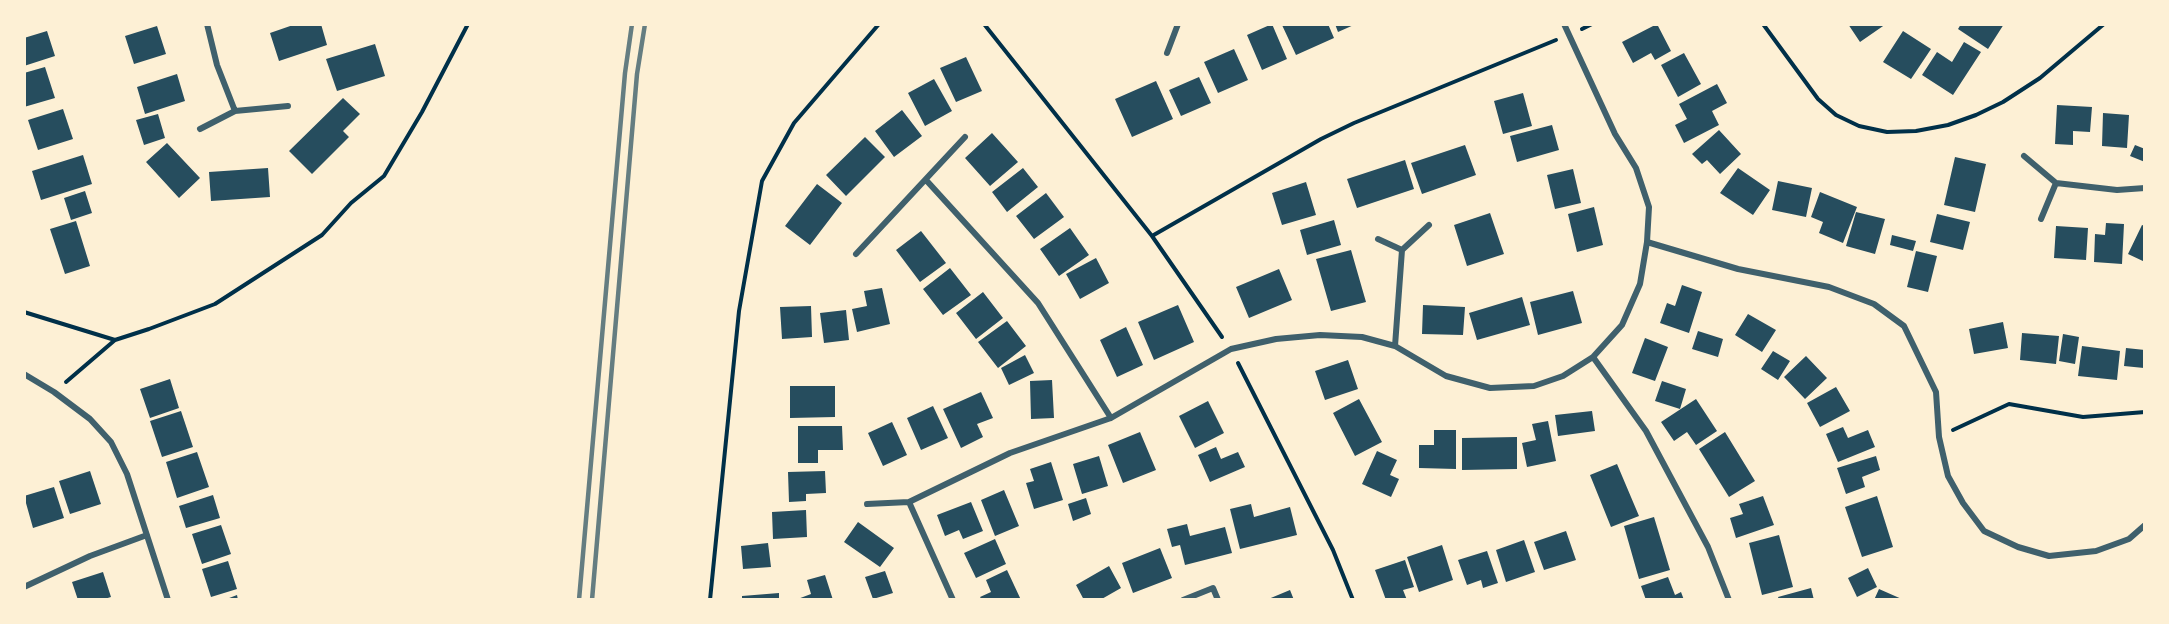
<!DOCTYPE html>
<html>
<head>
<meta charset="utf-8">
<style>
  body { margin:0 }
  #map { position:relative; width:2169px; height:624px; overflow:hidden; background:#fdf0d5; font-family:"Fira Sans Condensed",sans-serif }
  canvas { display:block }
  .frame { position:absolute; inset:0; border:26px solid #fdf0d5; pointer-events:none }
</style>
</head>
<body>
<div id="map">
<canvas width="2169" height="624"></canvas>
<div class="frame"></div>
</div>
<script>
const g = document.querySelector('canvas').getContext('2d');
g.lineJoin = 'round';
function fillPath(path, color) { g.fillStyle = color; g.fill(path, 'evenodd'); }
const shape = rows => new Path2D(rows.map(r => 'M' + r).join(''));
function strokePath(path, color, width, dash) { g.strokeStyle = color; g.lineWidth = width; g.lineCap = dash ? 'butt' : 'round'; g.setLineDash(dash || []); g.stroke(path); }
fillPath(shape([
  [296,24,321,24,327,45,279,61,270,33],
  [1272,24,1287,59,1262,70,1247,35],
  [1328,24,1334,38,1296,55,1282,25],
  [1335,24,1356,24,1338,32],
  [1657,24,1671,51,1655,60,1651,53,1633,63,1622,42],
  [1848,24,1886,24,1860,42],
  [1961,24,2004,24,1988,49,1958,29],
  [157,26,166,54,134,64,125,36],
  [47,31,55,56,24,66,24,38],
  [1903,31,1931,49,1911,79,1883,62],
  [1964,42,1981,52,1953,95,1922,75,1937,52,1952,62],
  [375,44,385,76,337,91,326,59],
  [1234,49,1248,80,1218,93,1204,62],
  [1684,53,1701,84,1678,97,1661,65],
  [966,57,982,91,956,102,940,68],
  [45,67,55,98,24,107,24,73],
  [177,74,185,101,145,114,137,87],
  [1199,77,1211,103,1181,116,1169,90],
  [934,79,952,111,925,126,908,93],
  [1156,81,1173,119,1132,137,1115,99],
  [1717,84,1727,103,1712,111,1719,125,1684,143,1675,125,1687,119,1679,104],
  [1523,93,1532,126,1503,134,1494,101],
  [343,98,360,114,343,131,349,137,312,174,289,151],
  [2057,105,2092,107,2090,132,2073,131,2073,145,2055,144],
  [63,109,73,139,38,150,28,120],
  [902,110,922,136,894,157,875,131],
  [2103,113,2129,115,2127,148,2102,146],
  [158,114,165,138,144,145,136,120],
  [1552,125,1559,150,1517,162,1510,136],
  [1719,130,1741,154,1720,174,1707,160,1702,164,1692,154],
  [992,133,1018,162,990,186,965,158],
  [865,137,885,157,846,196,826,175],
  [167,143,200,178,179,198,146,162],
  [1465,145,1476,175,1422,194,1411,163],
  [2135,145,2145,149,2145,162,2130,156],
  [83,155,92,184,41,200,32,171],
  [1955,157,1986,164,1975,212,1944,205],
  [1405,160,1414,189,1357,208,1347,179],
  [268,168,270,197,211,201,209,172],
  [1023,168,1038,187,1007,212,992,192],
  [1738,168,1770,190,1753,215,1720,193],
  [1573,169,1581,203,1555,209,1547,175],
  [1778,181,1812,188,1806,217,1772,210],
  [1306,182,1316,215,1282,225,1272,193],
  [817,184,842,203,810,245,785,226],
  [85,191,92,213,71,220,64,198],
  [1820,192,1857,207,1843,243,1819,233,1823,222,1811,217],
  [1046,193,1064,217,1034,239,1016,216],
  [1594,207,1603,245,1577,252,1568,214],
  [1856,212,1885,219,1875,254,1846,246],
  [1490,213,1504,254,1467,266,1454,225],
  [1937,214,1970,222,1963,250,1930,242],
  [1334,220,1341,245,1307,255,1300,230],
  [76,221,90,266,65,274,50,229],
  [2106,223,2124,224,2122,264,2094,262,2095,234,2105,235],
  [2142,225,2145,226,2145,262,2128,254],
  [2056,226,2088,228,2086,260,2054,258],
  [1070,228,1089,255,1059,276,1040,249],
  [921,231,946,263,920,282,896,250],
  [1892,235,1916,241,1913,251,1890,245],
  [1351,250,1366,302,1331,311,1316,259],
  [1916,251,1937,256,1928,292,1907,287],
  [1096,258,1109,283,1080,299,1066,274],
  [950,268,971,295,943,315,923,289],
  [1279,269,1292,300,1249,318,1236,287],
  [1682,285,1702,292,1689,333,1660,323,1667,303,1675,306],
  [882,288,890,324,857,332,852,309,867,306,864,291],
  [1573,291,1582,323,1538,335,1530,302],
  [983,292,1003,318,976,339,956,313],
  [1522,297,1530,325,1477,340,1469,313],
  [1178,305,1194,342,1154,360,1138,322],
  [1423,305,1465,307,1463,335,1422,334],
  [811,306,812,337,782,339,780,307],
  [846,310,849,340,824,343,820,313],
  [1748,314,1776,330,1762,352,1735,335],
  [1007,321,1026,346,998,368,978,342],
  [2003,322,2008,348,1974,354,1969,329],
  [1126,327,1143,365,1117,377,1100,340],
  [1698,331,1723,339,1718,357,1692,349],
  [2022,333,2059,336,2056,364,2020,360],
  [2063,334,2079,337,2075,364,2059,361],
  [1645,338,1668,347,1655,381,1632,373],
  [2082,346,2120,351,2117,380,2078,376],
  [2126,348,2145,350,2144,368,2124,366],
  [1773,351,1790,361,1778,380,1761,369],
  [1025,355,1034,373,1009,385,1001,368],
  [1806,356,1827,378,1805,399,1784,377],
  [1348,360,1358,389,1325,400,1315,371],
  [170,379,179,408,150,418,140,389],
  [1052,380,1054,418,1031,419,1030,381],
  [1662,381,1686,389,1680,409,1655,401],
  [790,386,835,386,835,417,790,418],
  [1836,387,1850,411,1820,427,1807,403],
  [981,392,993,418,977,424,983,437,961,448,943,409],
  [1359,399,1382,442,1355,456,1333,413],
  [1696,399,1717,431,1696,445,1687,432,1674,441,1661,422],
  [1208,401,1224,433,1195,448,1179,416],
  [933,406,948,438,921,450,907,418],
  [181,411,193,447,162,457,150,421],
  [1592,411,1595,431,1558,436,1555,415],
  [1548,421,1556,461,1527,467,1522,443,1536,440,1532,424],
  [892,422,907,455,883,466,868,433],
  [798,426,842,426,843,450,818,450,818,463,798,463],
  [1843,427,1848,438,1868,430,1875,447,1838,462,1826,434],
  [1434,430,1456,430,1456,469,1419,468,1419,445,1434,445],
  [1140,432,1156,470,1123,483,1108,445],
  [1725,432,1755,481,1729,497,1699,449],
  [1517,437,1517,469,1462,470,1462,438],
  [1216,447,1221,459,1238,452,1245,467,1210,482,1198,455],
  [1377,451,1397,460,1390,475,1399,479,1391,497,1362,484],
  [197,452,209,487,177,498,166,462],
  [1099,456,1108,486,1082,494,1073,464],
  [1876,456,1880,470,1862,477,1865,487,1846,494,1837,468],
  [1051,462,1063,500,1034,509,1026,483,1034,481,1030,469],
  [1617,464,1639,516,1611,527,1590,475],
  [90,471,101,504,70,514,59,481],
  [825,471,826,493,806,494,806,501,789,502,788,472],
  [54,487,64,518,33,528,24,496],
  [1004,490,1019,526,995,536,981,500],
  [213,495,220,518,186,528,179,506],
  [1763,496,1774,525,1736,538,1730,518,1743,514,1739,504],
  [1877,496,1893,547,1862,557,1845,507],
  [1086,498,1091,514,1073,521,1068,504],
  [971,502,983,531,963,539,959,530,945,536,937,515],
  [1251,504,1254,517,1290,507,1297,535,1240,549,1230,509],
  [806,510,807,537,773,539,772,512],
  [1654,517,1670,570,1639,579,1624,526],
  [858,522,894,548,880,567,844,542],
  [1187,524,1190,536,1225,527,1232,553,1185,565,1180,545,1172,547,1167,529],
  [221,525,231,554,202,564,192,534],
  [1566,531,1576,560,1544,570,1534,542],
  [1779,535,1793,587,1762,595,1749,543],
  [995,539,1006,564,976,578,964,553],
  [1524,540,1535,572,1506,582,1496,550],
  [768,543,771,567,743,569,741,546],
  [1442,545,1453,580,1419,592,1407,557],
  [1160,548,1172,578,1133,593,1122,563],
  [1487,551,1498,583,1483,588,1481,580,1467,585,1458,560],
  [1405,560,1414,587,1403,590,1407,600,1386,600,1375,570],
  [228,561,237,589,211,597,202,569],
  [1109,566,1121,588,1100,600,1084,600,1076,585],
  [1868,568,1877,587,1857,597,1848,578],
  [1007,570,1021,600,982,600,980,597,991,592,986,580],
  [885,571,893,593,873,599,865,577],
  [103,572,111,597,101,600,78,600,72,582],
  [825,575,833,600,795,600,811,594,807,580],
  [1668,577,1675,595,1681,592,1684,600,1646,600,1641,586],
  [1811,588,1814,600,1779,600,1778,597],
  [1879,589,1904,600,1874,600],
  [1290,590,1294,600,1266,600],
  [779,593,779,600,742,600,742,596],
  [237,595,238,600,224,600]
]), '#264d5e');
strokePath(shape([
  [984,24,1152,236,1222,337],
  [1763,24,1818,99,1836,115,1859,126,1887,132,1916,131,1948,125,1976,115,2003,102,2040,78,2104,24],
  [1582,29,1592,24],
  [1152,236,1321,139,1354,123,1556,40],
  [24,312,115,340,66,382],
  [115,340,149,329,215,304,322,235,351,203,384,176,422,112,468,24],
  [1238,363,1333,550,1353,600],
  [1953,430,2009,404,2083,417,2145,412],
  [710,600,739,311,762,181,794,123,879,24]
]), '#003049', 4);
strokePath(shape([
  [207,24,217,65,235,111],
  [1167,53,1178,24],
  [200,129,235,111,288,106],
  [2024,156,2056,183,2117,190,2145,188],
  [926,180,1038,303,1111,418],
  [2041,219,2056,183],
  [1378,239,1402,250,1429,225],
  [1647,242,1738,269,1829,287,1874,304,1904,326,1936,392,1939,437,1948,476,1963,503,1984,531,2018,547,2049,556,2096,551,2129,539,2145,525],
  [856,254,965,137],
  [1395,346,1402,250],
  [1593,357,1646,431,1708,547,1729,600],
  [24,374,54,392,90,419,111,442,127,474,168,600],
  [909,502,953,600],
  [867,504,909,502,1010,453,1111,418,1231,349,1276,339,1320,335,1362,337,1395,346,1446,376,1490,388,1534,386,1563,376,1593,357,1622,325,1640,284,1647,242,1649,207,1636,168,1615,134,1564,24],
  [24,587,90,556,147,535],
  [1183,600,1213,588,1218,600]
]), '#3f606c', 6);
strokePath(shape([
  [579,600,625,73,632,24],
  [592,600,637,74,645,24]
]), '#657d81', 4.5);
</script>
</body>
</html>
